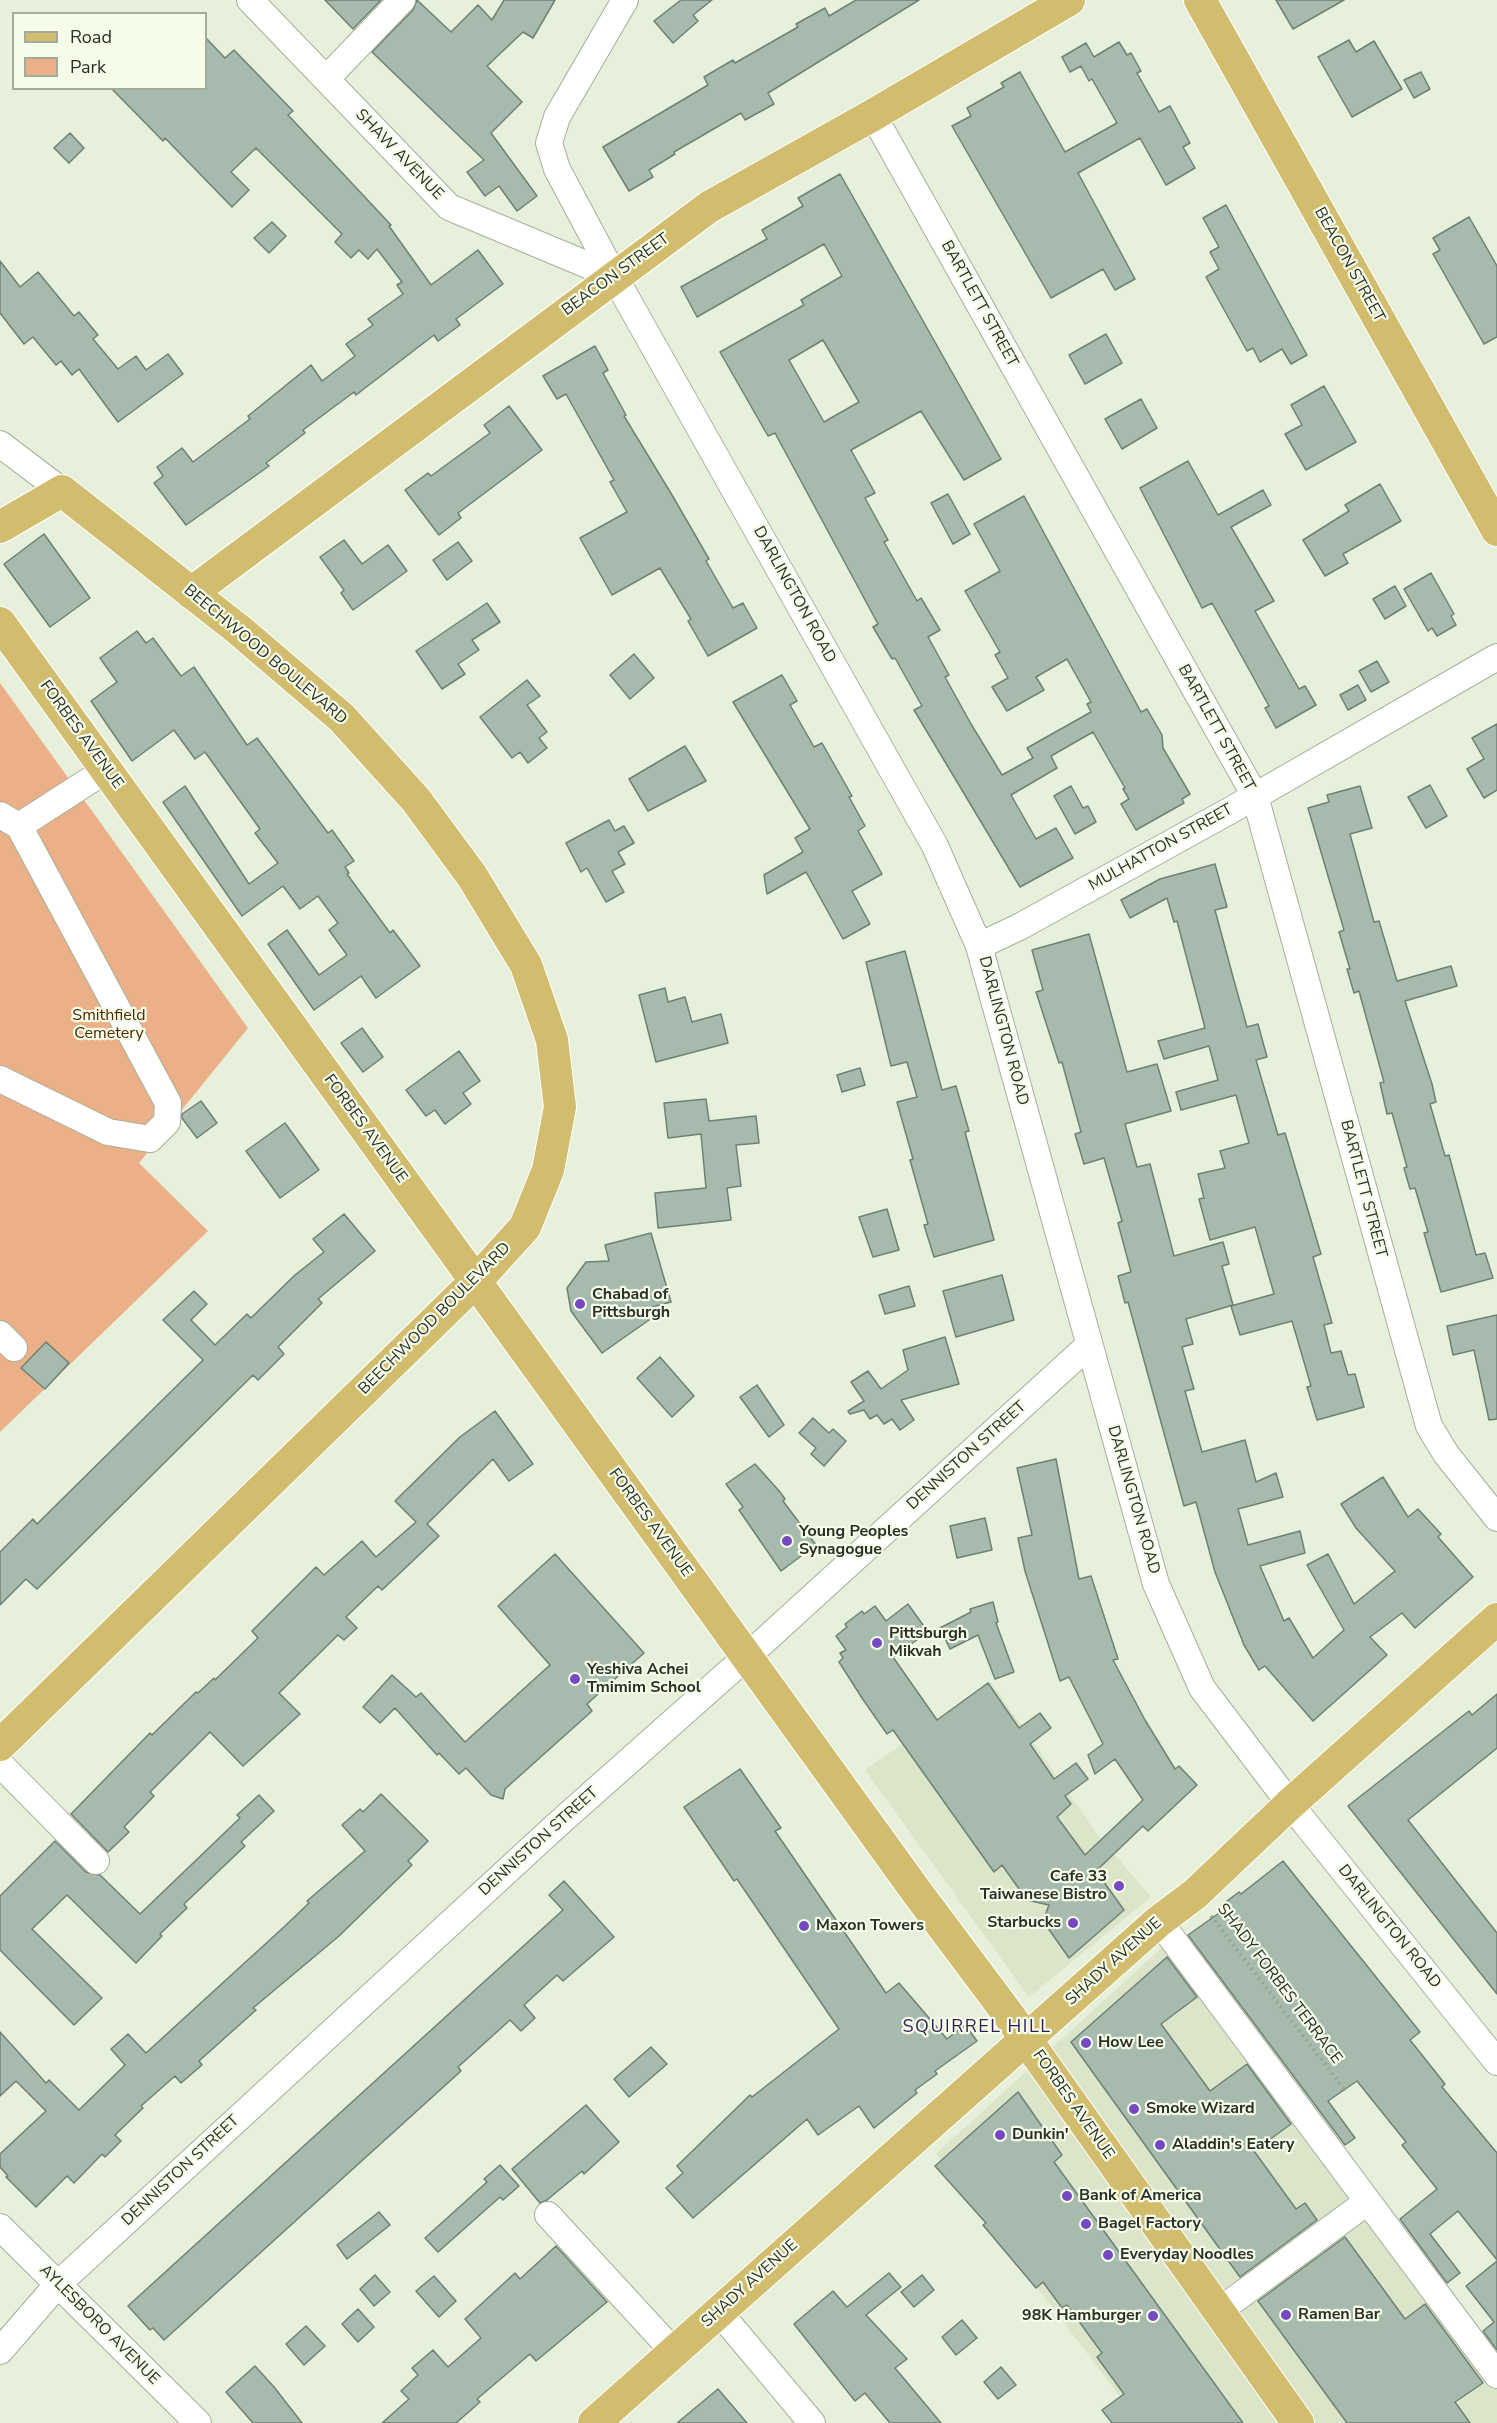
<!DOCTYPE html>
<html>
<head>
<meta charset="utf-8">
<style>
  body { margin:0 }
  #map { position:relative; width:1497px; height:2423px; overflow:hidden; background:#e7f0da; font-family:"Nunito Sans",sans-serif }
  canvas { display:block }
  .legend { position:absolute; left:12px; top:12px; width:195px; height:78px; box-sizing:border-box; background:#f5fde8; border:2px solid #a4ab9b; margin:0; padding:8px 10px; list-style:none; font-size:18px; color:#2b2f27 }
  .legend li { display:flex; align-items:center; gap:12px; height:30px }
  .legend b { width:30px; border:2px solid #a4ab9b }
</style>
</head>
<body>
<div id="map">
<canvas width="1497" height="2423"></canvas>
<ul class="legend">
<li><b style="height:8px;background:#d2bc6e"></b>Road</li>
<li><b style="height:16px;background:#ebb088"></b>Park</li>
</ul>
</div>
<script>
const g = document.querySelector('canvas').getContext('2d');
g.lineJoin = 'round';
function fillPath(path, color) { g.fillStyle = color; g.fill(path, 'evenodd'); }
const shape = rows => new Path2D(rows.map(r => 'M' + r).join(''));
function strokePath(path, color, width, dash) { g.strokeStyle = color; g.lineWidth = width; g.lineCap = dash ? 'butt' : 'round'; g.setLineDash(dash || []); g.stroke(path); }
function write(font, color, halo, rows, align = 'center') {
  g.font = font + ' "Nunito Sans",sans-serif'; g.lineWidth = 4.5; g.setLineDash([]); g.textBaseline = 'middle'; g.strokeStyle = halo; g.fillStyle = color; for (const [text, x, y, turn = 0] of rows) {
    g.save(); g.translate(x, y); g.rotate((+turn || 0) * Math.PI / 180); g.textAlign = isNaN(turn) ? turn : align; if (halo) g.strokeText(text, 0, 0); g.fillText(text, 0, 0); g.restore();
  }
}
fillPath(shape([
  [991,1682,1097,1834,1151,1897,1029,1997,865,1770],
  [1170,1940,1497,2369,1497,2423,1140,2423,936,2154]
]), '#dae5c9');
fillPath(shape([
  [0,683,248,1028,139,1163,208,1231,0,1432]
]), '#ebb088');
const building = shape([
  [325,0,381,0,353,29,325,0],
  [417,0,451,32,478,5,492,20,504,0,555,0,533,38,523,32,487,66,522,102,491,133,537,196,517,211,499,186,485,196,467,172,484,160,372,52,413,10,417,0],
  [681,0,712,0,693,15,698,21,673,43,654,21,681,0],
  [856,0,919,0,768,93,774,104,745,120,741,113,674,152,675,154,649,170,653,177,629,191,603,147,708,85,704,77,733,60,735,63,798,27,796,24,825,8,829,16,856,0],
  [1276,0,1344,0,1293,29,1276,0],
  [206,38,225,58,234,50,293,111,288,115,391,225,389,226,431,285,478,250,503,284,456,319,460,325,438,341,434,335,356,395,354,392,303,430,305,433,266,463,269,466,186,525,154,483,163,476,157,467,182,448,193,462,250,419,248,416,311,365,322,381,355,356,346,344,373,325,368,319,403,294,397,285,402,282,377,249,368,259,359,250,351,258,335,242,342,234,256,148,231,172,249,190,232,207,165,138,163,141,111,88,206,88,206,38],
  [1349,40,1356,52,1374,41,1402,89,1352,117,1318,57,1349,40],
  [1119,42,1127,55,1131,53,1141,71,1137,73,1159,112,1170,106,1190,143,1183,147,1195,168,1166,185,1140,138,1078,173,1135,279,1115,290,1103,269,1051,298,952,126,971,116,967,108,1004,87,1001,83,1020,72,1065,152,1117,123,1092,79,1089,81,1081,66,1070,72,1062,57,1086,43,1094,57,1119,42],
  [1421,72,1430,89,1414,98,1404,80,1421,72],
  [70,133,84,148,69,163,54,148,70,133],
  [840,174,1001,459,964,480,921,411,851,450,875,493,865,498,888,540,884,542,917,601,921,598,940,630,928,637,949,675,945,677,971,724,1002,775,1033,758,1027,748,1091,712,1087,704,1091,702,1067,659,1036,677,1044,690,1007,711,992,687,1008,678,995,655,1000,652,965,591,1000,571,974,524,1024,496,1141,712,1147,709,1162,735,1163,748,1190,794,1182,799,1184,803,1136,830,1121,804,1129,799,1123,789,1125,788,1093,732,1051,756,1057,768,1011,795,1036,839,1056,828,1073,858,1020,887,914,710,922,706,895,658,892,659,873,627,878,624,775,433,768,436,720,352,804,305,801,300,842,276,824,244,697,317,681,287,767,239,762,230,803,206,798,198,840,174],
  [823,340,859,402,824,422,789,360,823,340],
  [1226,205,1307,355,1291,364,1282,349,1260,362,1253,348,1247,351,1206,277,1219,269,1210,252,1219,247,1203,218,1226,205],
  [1469,217,1497,266,1497,337,1484,344,1433,254,1440,250,1433,238,1469,217],
  [272,222,286,236,269,253,254,238,272,222],
  [0,261,20,287,38,272,74,316,79,312,98,335,93,339,118,369,136,356,146,370,168,354,183,374,118,422,79,369,72,375,61,361,56,365,33,337,24,344,0,313,0,261],
  [1106,334,1122,363,1085,384,1069,355,1106,334],
  [595,346,608,370,603,373,626,415,624,416,672,495,709,559,706,561,733,608,743,603,757,628,708,656,688,621,691,619,660,568,612,595,580,538,627,512,610,482,614,480,566,394,557,399,543,376,595,346],
  [1324,386,1356,442,1306,470,1285,434,1302,425,1291,405,1324,386],
  [1141,399,1157,428,1122,449,1105,419,1141,399],
  [509,406,542,450,458,513,461,518,439,535,405,490,428,473,431,476,490,433,484,425,509,406],
  [1188,461,1218,515,1263,490,1271,505,1231,527,1274,601,1255,611,1299,689,1305,686,1316,705,1276,728,1265,708,1269,706,1241,655,1212,603,1202,608,1140,488,1188,461],
  [1380,484,1401,521,1343,554,1348,563,1325,576,1303,540,1349,511,1345,505,1380,484],
  [948,494,970,534,953,544,931,503,948,494],
  [44,534,90,598,50,627,4,564,44,534],
  [344,540,362,564,388,545,407,571,353,610,341,593,344,590,320,557,344,540],
  [458,542,472,561,447,580,433,560,458,542],
  [1431,573,1454,614,1451,616,1456,625,1437,636,1432,628,1428,631,1404,589,1431,573],
  [1395,586,1406,606,1385,619,1373,599,1395,586],
  [487,603,500,622,472,640,479,650,458,664,465,674,442,689,416,651,487,603],
  [137,631,146,643,153,638,181,676,194,667,247,745,257,738,328,833,332,830,354,861,345,867,349,873,347,874,390,933,393,930,420,966,376,998,361,976,314,1010,268,944,287,930,319,975,347,955,329,930,338,923,318,896,300,909,283,886,242,916,163,802,185,786,249,884,278,863,255,833,260,829,205,752,195,759,174,730,132,761,91,701,117,682,100,658,137,631],
  [634,654,654,678,630,699,610,675,634,654],
  [1377,661,1389,682,1371,692,1359,671,1377,661],
  [782,675,797,701,790,705,814,747,822,743,852,796,849,797,865,826,858,831,882,874,852,891,870,924,843,939,806,872,767,894,764,875,803,852,795,838,810,829,733,702,782,675],
  [527,680,540,696,527,705,547,732,539,738,547,748,528,763,520,752,512,758,480,717,527,680],
  [1358,685,1366,700,1348,710,1340,695,1358,685],
  [1497,724,1497,790,1484,798,1467,769,1484,759,1472,738,1497,724],
  [685,746,706,781,648,811,629,779,685,746],
  [1430,785,1447,816,1426,828,1408,797,1430,785],
  [1071,786,1083,808,1088,806,1096,822,1075,834,1054,796,1071,786],
  [1360,786,1372,828,1350,834,1374,922,1379,921,1397,981,1451,966,1457,986,1405,1001,1432,1084,1436,1102,1430,1104,1445,1156,1449,1155,1476,1255,1485,1253,1493,1278,1441,1292,1424,1233,1428,1232,1415,1188,1410,1189,1404,1168,1407,1167,1392,1113,1387,1114,1380,1083,1384,1082,1359,991,1354,993,1347,969,1350,969,1339,932,1344,930,1308,808,1329,802,1327,795,1360,786],
  [609,820,615,831,624,826,634,843,618,852,625,864,612,871,624,892,606,902,587,868,581,872,566,843,609,820],
  [1215,864,1227,907,1215,910,1233,977,1247,1027,1258,1024,1267,1057,1256,1060,1278,1135,1285,1133,1321,1254,1313,1257,1332,1323,1324,1325,1331,1353,1341,1351,1348,1375,1355,1374,1364,1407,1317,1420,1307,1387,1311,1386,1292,1321,1240,1335,1231,1306,1274,1294,1255,1227,1210,1240,1199,1199,1204,1198,1198,1174,1225,1168,1220,1151,1249,1143,1236,1095,1181,1110,1176,1092,1218,1080,1209,1046,1164,1059,1158,1041,1205,1028,1177,921,1174,922,1167,898,1130,918,1121,900,1160,879,1215,864],
  [1089,934,1127,1072,1157,1064,1171,1111,1125,1124,1137,1167,1150,1164,1174,1256,1223,1242,1229,1264,1222,1266,1233,1305,1186,1319,1193,1344,1182,1347,1194,1389,1185,1391,1202,1452,1245,1440,1256,1482,1276,1473,1283,1497,1238,1509,1248,1545,1300,1531,1305,1553,1260,1566,1284,1621,1289,1618,1313,1658,1344,1630,1307,1565,1328,1554,1354,1604,1395,1571,1356,1528,1341,1504,1383,1477,1408,1517,1418,1509,1441,1534,1438,1537,1473,1577,1415,1628,1402,1613,1370,1637,1387,1655,1313,1721,1265,1666,1259,1670,1244,1645,1215,1572,1196,1502,1184,1506,1128,1302,1125,1303,1118,1276,1131,1272,1118,1223,1122,1221,1104,1158,1084,1164,1075,1134,1081,1132,1062,1062,1059,1063,1036,992,1043,990,1032,950,1089,934],
  [905,951,942,1090,956,1086,969,1131,965,1132,994,1240,934,1257,924,1225,928,1224,910,1160,913,1159,897,1102,917,1097,907,1062,891,1066,866,962,905,951],
  [665,988,668,1002,685,997,692,1022,721,1014,728,1043,656,1062,639,995,665,988],
  [362,1028,383,1057,363,1072,341,1043,362,1028],
  [459,1051,480,1081,463,1093,471,1104,445,1124,435,1110,426,1116,406,1090,459,1051],
  [860,1068,865,1085,842,1092,837,1075,860,1068],
  [706,1099,709,1121,756,1116,759,1143,736,1145,741,1186,727,1188,731,1220,658,1228,655,1193,706,1188,701,1134,668,1138,664,1103,706,1099],
  [201,1101,217,1123,197,1138,182,1118,182,1114,201,1101],
  [285,1123,319,1170,280,1198,246,1151,285,1123],
  [887,1209,899,1250,873,1257,859,1217,887,1209],
  [344,1214,375,1251,318,1299,322,1303,278,1347,284,1354,258,1380,253,1375,37,1589,26,1579,0,1605,0,1552,33,1519,37,1524,203,1360,163,1320,194,1291,207,1304,191,1320,215,1345,247,1314,251,1318,295,1275,324,1252,313,1239,344,1214],
  [651,1233,671,1302,641,1310,649,1320,602,1353,571,1311,567,1288,586,1262,609,1261,605,1245,651,1233],
  [1002,1275,1014,1320,956,1337,943,1291,1002,1275],
  [909,1286,915,1306,885,1314,879,1295,909,1286],
  [1497,1315,1497,1419,1489,1420,1474,1350,1453,1355,1447,1326,1497,1315],
  [945,1337,959,1384,901,1400,914,1420,900,1430,892,1419,884,1424,877,1415,870,1419,864,1410,850,1414,848,1411,864,1401,851,1382,868,1371,881,1389,908,1370,903,1350,945,1337],
  [46,1342,69,1363,45,1389,21,1368,46,1342],
  [660,1357,694,1396,672,1417,637,1378,660,1357],
  [757,1385,784,1425,769,1437,740,1397,757,1385],
  [495,1411,533,1464,509,1481,493,1459,427,1524,439,1536,382,1590,378,1586,346,1617,357,1628,344,1640,338,1635,279,1693,300,1714,243,1766,210,1732,150,1792,154,1796,124,1827,129,1832,108,1852,71,1814,150,1733,152,1735,196,1692,198,1693,214,1678,215,1680,258,1638,252,1631,316,1567,324,1575,362,1541,376,1557,416,1522,395,1501,460,1437,495,1411],
  [813,1418,829,1433,833,1429,846,1441,824,1466,811,1454,816,1448,799,1433,813,1418],
  [1056,1459,1079,1579,1091,1576,1118,1659,1113,1660,1145,1720,1175,1769,1179,1766,1197,1785,1148,1831,1143,1826,1096,1871,1124,1910,1069,1958,1043,1921,1049,1905,1027,1900,1002,1865,994,1872,893,1730,887,1734,862,1698,839,1662,843,1658,840,1653,846,1650,836,1636,847,1627,845,1624,862,1611,864,1614,875,1606,886,1621,908,1604,928,1632,893,1657,937,1720,988,1683,1019,1728,1040,1713,1051,1728,1030,1744,1054,1779,1076,1763,1088,1779,1065,1796,1071,1804,1057,1817,1085,1855,1143,1800,1115,1759,1095,1774,1088,1755,1103,1744,1069,1677,1060,1681,1025,1571,1018,1538,1032,1535,1017,1468,1056,1459],
  [755,1464,780,1492,785,1499,783,1501,816,1545,781,1571,739,1510,743,1507,726,1484,755,1464],
  [985,1518,992,1550,957,1558,950,1526,985,1518],
  [555,1554,644,1653,587,1704,592,1711,505,1789,503,1799,491,1795,466,1768,459,1774,439,1753,437,1755,395,1708,380,1723,363,1707,392,1675,416,1697,421,1693,465,1742,550,1665,498,1606,555,1554],
  [993,1602,998,1622,996,1623,1014,1672,995,1679,978,1635,950,1649,940,1628,971,1612,970,1609,993,1602],
  [1497,1694,1497,1748,1408,1820,1497,1933,1497,1994,1348,1806,1469,1711,1472,1715,1497,1694],
  [740,1769,781,1828,775,1831,886,1993,899,1983,947,2039,965,2025,977,2041,935,2071,937,2074,915,2090,917,2093,874,2128,859,2106,818,2135,807,2119,693,2218,666,2188,683,2173,677,2166,750,2095,752,2097,839,2029,737,1879,734,1881,684,1807,740,1769],
  [381,1794,428,1841,408,1861,412,1865,339,1936,253,2008,256,2010,199,2061,202,2065,181,2083,175,2076,141,2106,143,2108,115,2135,121,2141,105,2157,102,2154,74,2183,67,2176,36,2207,6,2177,8,2176,0,2167,0,2154,46,2111,16,2081,0,2096,0,2032,46,2083,49,2080,79,2110,125,2065,111,2049,128,2034,146,2053,285,1926,309,1903,307,1901,365,1851,342,1825,360,1809,363,1812,381,1794],
  [259,1795,274,1811,241,1842,245,1846,184,1904,187,1908,160,1934,162,1936,136,1963,67,1895,32,1929,102,1998,74,2025,0,1950,0,1896,55,1841,86,1872,100,1875,140,1914,240,1818,237,1815,259,1795],
  [1283,1861,1420,2032,1410,2040,1445,2084,1442,2087,1497,2153,1497,2260,1458,2211,1430,2234,1460,2273,1447,2283,1400,2219,1437,2189,1402,2145,1406,2142,1357,2081,1328,2101,1355,2138,1345,2145,1188,1935,1222,1911,1219,1907,1239,1892,1241,1894,1283,1861],
  [564,1881,614,1937,563,1981,557,1975,524,2005,535,2018,521,2031,510,2020,458,2067,461,2071,164,2340,153,2328,150,2330,128,2306,563,1910,549,1895,564,1881],
  [1167,1957,1197,1997,1161,2024,1210,2091,1247,2064,1291,2124,1254,2151,1296,2209,1305,2203,1317,2220,1240,2277,1071,2042,1167,1957],
  [651,2047,667,2064,629,2097,614,2079,651,2047],
  [1018,2092,1062,2155,1054,2162,1243,2423,1112,2423,1102,2410,1124,2394,1097,2357,1102,2353,1067,2305,1062,2308,1043,2282,1036,2288,983,2225,986,2223,935,2166,1018,2092],
  [586,2105,619,2142,584,2174,582,2171,547,2200,540,2203,512,2169,586,2105],
  [500,2165,519,2186,503,2200,500,2197,438,2252,425,2238,487,2182,484,2179,500,2165],
  [379,2212,390,2225,347,2259,337,2245,379,2212],
  [1345,2237,1405,2319,1425,2304,1483,2383,1455,2402,1470,2423,1347,2423,1258,2301,1345,2237],
  [556,2246,607,2302,536,2361,530,2354,477,2399,480,2402,456,2423,382,2423,409,2399,401,2391,418,2375,412,2368,433,2350,448,2367,481,2338,465,2319,515,2273,520,2279,556,2246],
  [1497,2261,1497,2350,1483,2331,1494,2322,1466,2286,1497,2261],
  [889,2273,901,2287,866,2315,907,2359,895,2368,941,2423,890,2423,865,2393,855,2401,794,2324,833,2291,847,2307,889,2273],
  [375,2275,390,2292,374,2306,360,2289,375,2275],
  [922,2275,934,2290,914,2307,901,2292,922,2275],
  [434,2276,456,2301,439,2317,416,2291,434,2276],
  [358,2309,374,2327,358,2342,342,2324,358,2309],
  [962,2320,977,2338,956,2355,942,2337,962,2320],
  [306,2326,325,2346,304,2365,286,2344,306,2326],
  [255,2366,274,2387,302,2423,253,2423,226,2392,255,2366],
  [1001,2367,1016,2385,998,2399,984,2382,1001,2367],
  [718,2389,747,2423,677,2423,718,2389]
]);
fillPath(building, '#a6bbae');
strokePath(building, '#6d8174', 1.5);
const minor = shape([
  [250,0,449,207,614,276],
  [625,0,557,117,549,143,557,169,614,276,935,846,979,946,1156,1584,1202,1688,1290,1804,1497,2062],
  [326,79,402,0],
  [873,115,1255,796,1429,1426,1446,1454,1497,1518],
  [0,444,62,491],
  [0,815,19,826,106,770],
  [979,946,1021,926,1231,810,1497,657],
  [0,1079,108,1132,150,1139,167,1122,168,1103,19,826],
  [0,1334,14,1348],
  [0,1764,96,1861],
  [1159,1921,1497,2375],
  [548,2215,674,2352],
  [0,2227,198,2423],
  [1219,2311,1367,2202],
  [719,2312,812,2423],
  [0,2351,58,2284,81,2263,558,1824,763,1642,1089,1345]
]);
const major = shape([
  [1200,0,1497,530],
  [0,527,62,491,239,630,342,718,416,800,472,876,526,965,552,1040,560,1107,548,1170,525,1227,476,1281,0,1745],
  [191,593,709,207,873,115,1069,0],
  [0,623,916,1891,1008,2014,1298,2423],
  [594,2423,1159,1921,1195,1894,1290,1804,1497,1619]
]);
strokePath(minor, '#a7ae9a', 28);
strokePath(major, '#fff', 34);
strokePath(shape([
  [1211,1916,1344,2089]
]), '#979e8e', 4, [1.5, 4.5]);
strokePath(minor, '#fff', 26);
strokePath(major, '#d2bc6e', 32);
for (const [x, y, r, color] of [
  [580,1304,6,"#7449c1"],
  [787,1541,6,"#7449c1"],
  [877,1643,6,"#7449c1"],
  [575,1679,6,"#7449c1"],
  [1119,1886,6,"#7449c1"],
  [1073,1923,6,"#7449c1"],
  [804,1926,6,"#7449c1"],
  [1086,2043,6,"#7449c1"],
  [1134,2109,6,"#7449c1"],
  [1000,2135,6,"#7449c1"],
  [1160,2145,6,"#7449c1"],
  [1067,2196,6,"#7449c1"],
  [1086,2224,6,"#7449c1"],
  [1108,2255,6,"#7449c1"],
  [1286,2315,6,"#7449c1"],
  [1153,2316,6,"#7449c1"]
]) { const dot = new Path2D(); dot.arc(x, y, r, 0, 2 * Math.PI); g.fillStyle = color; g.fill(dot); strokePath(dot, '#f5fde8', 2); }
write('16px', '#2b2f27', '#f5fde8', [
  ["SHAW AVENUE",399,155,46],
  ["BEACON STREET",1349,265,61],
  ["BEACON STREET",616,275,-36],
  ["BARTLETT STREET",979,304,61],
  ["DARLINGTON ROAD",794,595,61],
  ["BEECHWOOD BOULEVARD",265,655,40],
  ["BARTLETT STREET",1216,728,61],
  ["FORBES AVENUE",81,735,54],
  ["MULHATTON STREET",1161,848,-29],
  ["DARLINGTON ROAD",1003,1031,75],
  ["FORBES AVENUE",365,1129,54],
  ["BARTLETT STREET",1363,1189,75],
  ["BEECHWOOD BOULEVARD",435,1319,-45],
  ["DENNISTON STREET",967,1456,-42],
  ["DARLINGTON ROAD",1133,1500,74],
  ["FORBES AVENUE",650,1523,54],
  ["DENNISTON STREET",539,1842,-42],
  ["DARLINGTON ROAD",1389,1927,51],
  ["SHADY AVENUE",1114,1962,-42],
  ["SHADY FORBES TERRACE",1279,1984,53],
  ["FORBES AVENUE",1073,2105,55],
  ["DENNISTON STREET",181,2171,-43],
  ["SHADY AVENUE",750,2284,-42],
  ["AYLESBORO AVENUE",99,2325,45]
]);
write('16px', '#4e2602', '#f5fde8', [
  ["Smithfield",109,1016],
  ["Cemetery",109,1034]
]);
write('bold 16px', '#2b2f27', '#f5fde8', [
  ["Chabad of",592,1295],
  ["Pittsburgh",592,1313],
  ["Young Peoples",799,1532],
  ["Synagogue",799,1550],
  ["Pittsburgh",889,1634],
  ["Mikvah",889,1652],
  ["Yeshiva Achei",587,1670],
  ["Tmimim School",587,1688],
  ["Cafe 33",1107,1877,"right"],
  ["Taiwanese Bistro",1107,1895,"right"],
  ["Starbucks",1061,1923,"right"],
  ["Maxon Towers",816,1926],
  ["How Lee",1098,2043],
  ["Smoke Wizard",1146,2109],
  ["Dunkin'",1012,2135],
  ["Aladdin's Eatery",1172,2145],
  ["Bank of America",1079,2196],
  ["Bagel Factory",1098,2224],
  ["Everyday Noodles",1120,2255],
  ["Ramen Bar",1298,2315],
  ["98K Hamburger",1141,2316,"right"]
], 'left');
g.letterSpacing = '1.5px';
write('18px', '#311c56', '#f5fde8', [
  ["SQUIRREL HILL",977,2028]
]);
g.letterSpacing = '0px';
</script>
</body>
</html>
